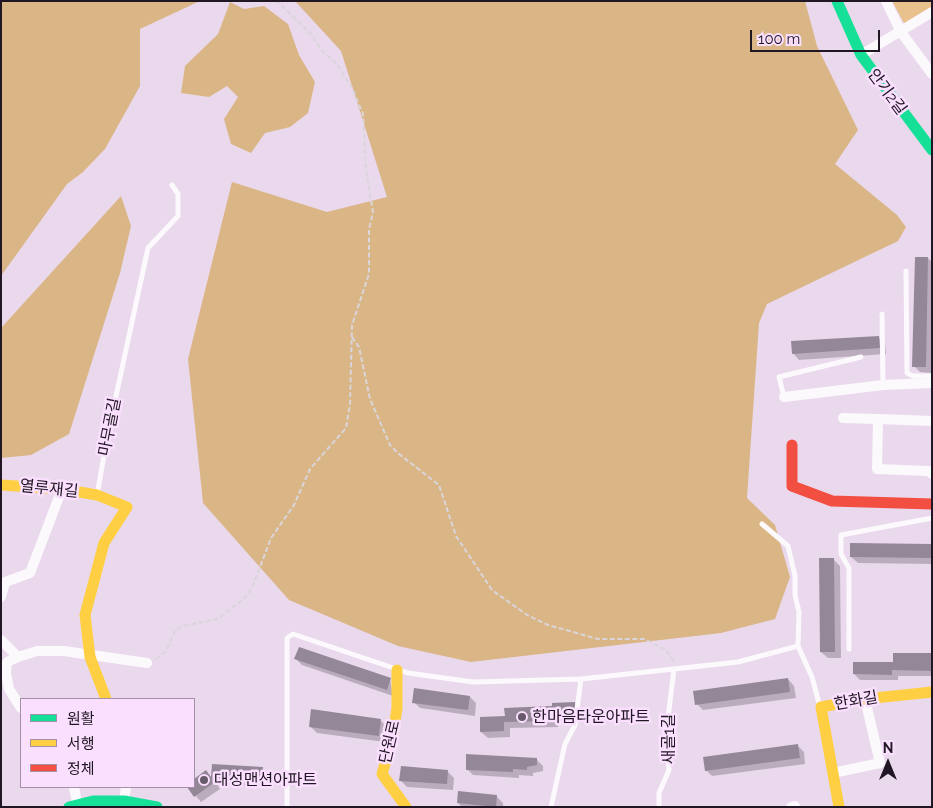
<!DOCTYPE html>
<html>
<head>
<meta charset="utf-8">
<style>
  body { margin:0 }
  #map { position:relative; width:933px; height:808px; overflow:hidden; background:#ead8ed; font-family:Raleway,"Noto Sans KR",sans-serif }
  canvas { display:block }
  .frame { position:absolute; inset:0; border:2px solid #211623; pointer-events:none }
  .legend { position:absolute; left:20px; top:698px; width:175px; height:90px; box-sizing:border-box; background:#fae0fe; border:1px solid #a38fa6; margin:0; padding:6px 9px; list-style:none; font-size:15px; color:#211623 }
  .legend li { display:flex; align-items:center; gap:10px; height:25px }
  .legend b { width:25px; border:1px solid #a38fa6 }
  .north { position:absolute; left:863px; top:738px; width:50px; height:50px; -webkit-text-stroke:4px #fae0fe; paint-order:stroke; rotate:0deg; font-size:14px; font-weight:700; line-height:20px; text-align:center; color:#211623 }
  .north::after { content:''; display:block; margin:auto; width:18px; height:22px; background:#211623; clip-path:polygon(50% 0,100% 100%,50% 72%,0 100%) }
  .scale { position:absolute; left:750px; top:30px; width:130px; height:22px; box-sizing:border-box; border:2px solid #211623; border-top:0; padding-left:6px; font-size:15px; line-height:18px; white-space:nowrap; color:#211623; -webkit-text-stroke:4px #fae0fe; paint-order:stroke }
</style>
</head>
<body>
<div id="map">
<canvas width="933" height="808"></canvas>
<div class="frame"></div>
<ul class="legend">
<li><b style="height:6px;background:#16e098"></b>원활</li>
<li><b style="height:6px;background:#ffcf43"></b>서행</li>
<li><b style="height:6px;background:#f24e42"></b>정체</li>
</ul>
<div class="north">N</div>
<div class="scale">100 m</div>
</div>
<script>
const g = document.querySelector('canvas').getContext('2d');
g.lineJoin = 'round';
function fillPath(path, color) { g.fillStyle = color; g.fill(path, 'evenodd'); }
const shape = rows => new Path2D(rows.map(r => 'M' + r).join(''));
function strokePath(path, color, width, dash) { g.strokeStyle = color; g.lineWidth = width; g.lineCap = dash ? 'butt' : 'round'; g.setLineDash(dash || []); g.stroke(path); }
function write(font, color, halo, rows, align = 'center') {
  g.font = font + ' Raleway,"Noto Sans KR",sans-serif'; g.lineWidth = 5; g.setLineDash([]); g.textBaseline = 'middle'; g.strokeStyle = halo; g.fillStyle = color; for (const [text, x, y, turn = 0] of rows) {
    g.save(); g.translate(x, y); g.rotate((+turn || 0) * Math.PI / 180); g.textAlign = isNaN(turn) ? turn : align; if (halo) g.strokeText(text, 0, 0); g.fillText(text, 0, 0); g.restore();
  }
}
fillPath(shape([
  [892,1,932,1,932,8,905,25]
]), '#e8c18d');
fillPath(shape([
  [1,1,200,1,140,29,140,86,105,149,83,172,67,184,1,276],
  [295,1,805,1,817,46,858,130,835,164,897,215,906,227,898,241,767,304,759,323,747,498,775,525,790,577,775,619,721,633,471,662,398,646,289,600,203,503,188,359,232,182,327,212,387,197,341,51],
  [230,2,244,9,264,6,288,24,299,55,315,82,308,113,290,127,265,133,251,153,231,144,224,119,238,97,227,86,209,97,181,93,185,66,218,34],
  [121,196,131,226,120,273,69,434,31,455,1,458,1,328]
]), '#dab686');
fillPath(shape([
  [928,258,932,262,932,373,920,372,914,366],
  [878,337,885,343,886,354,799,360,793,353],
  [932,545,932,564,858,563,851,557],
  [834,560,840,566,841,658,828,658,821,652],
  [932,655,932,676,898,676,898,680,860,680,854,674],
  [296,659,390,679,393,696,302,665],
  [788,679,794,686,796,698,703,710,697,704],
  [470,697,476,703,475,716,420,708,414,702],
  [575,703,581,710,581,721,558,722,558,727,510,728,510,737,488,738,481,732,506,718],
  [380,720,387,727,385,742,317,733,310,726],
  [797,745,804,752,805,764,712,776,706,770],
  [537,760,543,766,543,771,533,773,533,776,519,775,519,778,473,775,467,769],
  [262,768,269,775,268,787,217,784,220,789,201,802,188,787,194,787,194,781,206,772,212,778],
  [447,771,454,778,453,790,407,787,400,780],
  [497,797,503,803,503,807,462,807,458,803]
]), '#0003');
fillPath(shape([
  [915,257,928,257,926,367,912,367],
  [879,336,880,348,792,354,791,341],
  [850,543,932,544,932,558,850,557],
  [819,558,834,558,835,652,820,652],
  [299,647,391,678,387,690,294,659],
  [893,653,932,653,932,671,892,670,892,675,853,674,853,662,893,662],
  [788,678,790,692,695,705,693,691],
  [414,688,470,696,468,710,412,703],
  [575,702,576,715,552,716,552,721,504,722,504,731,480,732,480,717,505,716,504,708,552,706,552,703],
  [311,709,381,719,379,736,309,727],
  [798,744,800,758,705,771,703,757],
  [466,754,537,758,537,765,527,767,527,770,513,769,513,772,466,770],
  [212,764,263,767,262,781,212,779,215,782,194,797,187,787,194,787,194,779,206,770,211,777],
  [401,766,448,770,447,784,399,781],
  [458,791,497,795,496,807,457,803]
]), '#948797');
strokePath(shape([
  [352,337,359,347,370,399,390,445,399,454,439,485,456,536,492,590,527,615,548,625,598,639,644,639,666,650,675,663],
  [156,659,165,652,176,630,182,626,218,619,245,598,252,588,271,538,294,505,310,469,346,428,350,404,352,325,369,274,369,229,373,212,366,170,363,114,352,88,337,64,322,51,311,34,277,1]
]), '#dad5da', 2, [5, 2.5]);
strokePath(shape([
  [906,271,907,373,913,376,932,376],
  [882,314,883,385],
  [784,397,779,377,861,357],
  [97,495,108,433,148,248,178,216,178,194,172,185],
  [762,524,788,546,795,576,795,595,799,612,798,646,812,677,820,707],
  [849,649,849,568,841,554,841,535,932,518],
  [287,807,287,638,293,634,408,673,473,682,581,679,646,672,738,662,798,646],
  [551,807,565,744,575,725,581,679],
  [659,807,659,793,669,770,666,734,674,669]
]), '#fcf9fc', 5);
strokePath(shape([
  [886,1,901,32,932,74],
  [861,55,932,12],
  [784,397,883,385,932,383],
  [843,418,878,419],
  [932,421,878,419,877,469,929,471,932,474],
  [1,597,5,582,30,573,62,489],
  [1,640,18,657],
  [21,708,9,689,6,673,7,662,18,657,37,651,64,651,147,663],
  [833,773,880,763,865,699],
  [74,787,78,807],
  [123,806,126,787],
  [791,807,795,806]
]), '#fcf9fc', 10);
strokePath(shape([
  [837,1,861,55,932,150],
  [69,807,93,801,124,801,157,807]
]), '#16e098', 11);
strokePath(shape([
  [1,485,62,489,97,495,127,507,104,543,85,615,90,657,106,699],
  [397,670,397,708,393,735,382,774,406,807],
  [839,807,821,707,865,699,932,692]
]), '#ffcf43', 11);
strokePath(shape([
  [792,445,792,486,832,501,932,504]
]), '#f24e42', 11);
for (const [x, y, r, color] of [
  [522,717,5,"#675a6a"],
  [204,780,5,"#675a6a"]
]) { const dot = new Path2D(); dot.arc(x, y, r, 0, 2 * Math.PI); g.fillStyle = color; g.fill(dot); strokePath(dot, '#fae0fe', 2); }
write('16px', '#211623', '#fae0fe', [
  ["안기2길",887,92,53],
  ["마무골길",110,427,-79],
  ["열루재길",49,489,6],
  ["한화길",856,701,-10],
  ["새골1길",669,739,-90],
  ["단원로",390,742,-77]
]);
write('16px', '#211623', '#fae0fe', [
  ["한마음타운아파트",532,717],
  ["대성맨션아파트",214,780]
], 'left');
</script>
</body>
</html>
